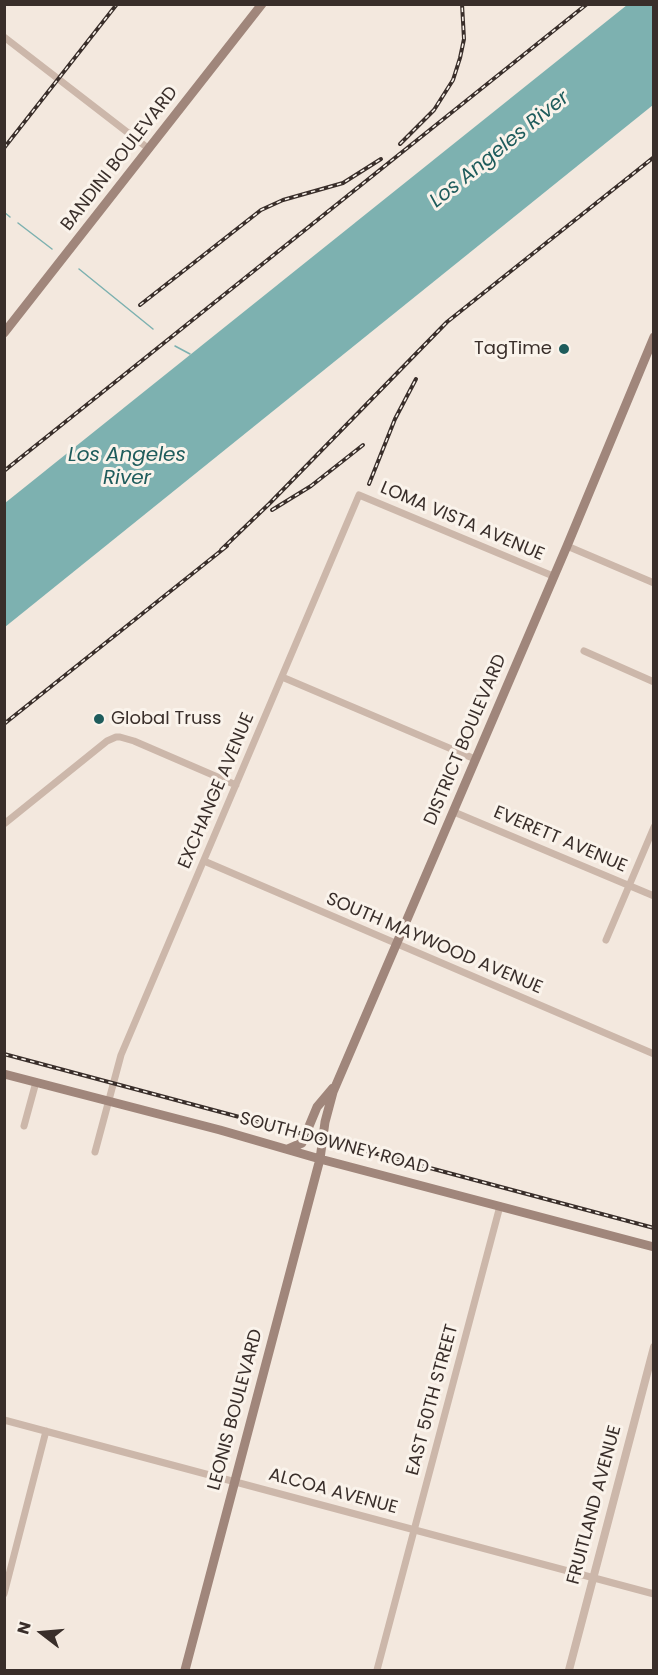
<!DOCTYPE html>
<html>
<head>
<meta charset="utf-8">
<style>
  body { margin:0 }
  #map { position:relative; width:658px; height:1675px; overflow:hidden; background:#f3e8de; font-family:Poppins,sans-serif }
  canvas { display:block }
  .frame { position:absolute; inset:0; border:6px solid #392e2a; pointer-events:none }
  .north { position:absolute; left:12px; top:1603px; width:60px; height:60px; -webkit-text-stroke:4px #faf3eb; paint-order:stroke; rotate:286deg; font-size:16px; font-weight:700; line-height:24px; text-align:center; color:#392e2a }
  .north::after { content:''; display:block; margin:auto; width:21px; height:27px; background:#392e2a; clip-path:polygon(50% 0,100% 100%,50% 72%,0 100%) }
</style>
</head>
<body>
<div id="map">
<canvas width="658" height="1675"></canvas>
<div class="frame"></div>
<div class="north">N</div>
</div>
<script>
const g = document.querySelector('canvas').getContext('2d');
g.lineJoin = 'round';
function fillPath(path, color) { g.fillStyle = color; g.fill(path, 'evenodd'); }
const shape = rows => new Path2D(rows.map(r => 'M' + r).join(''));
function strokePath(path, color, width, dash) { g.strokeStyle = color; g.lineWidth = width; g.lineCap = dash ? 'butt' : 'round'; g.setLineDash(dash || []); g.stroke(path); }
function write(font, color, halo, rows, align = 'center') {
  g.font = font + ' Poppins,sans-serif'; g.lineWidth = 6; g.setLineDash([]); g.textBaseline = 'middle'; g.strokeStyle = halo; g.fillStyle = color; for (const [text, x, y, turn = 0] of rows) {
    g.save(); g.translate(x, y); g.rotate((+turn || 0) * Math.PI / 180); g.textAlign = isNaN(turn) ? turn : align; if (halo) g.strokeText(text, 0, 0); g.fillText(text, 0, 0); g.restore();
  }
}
fillPath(shape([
  [627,5,653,5,653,105,5,627,5,503]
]), '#7db1b0');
strokePath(shape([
  [4,212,10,217],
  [18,223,52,249],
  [79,269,153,329],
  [175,346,190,354]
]), '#7db1b0', 1.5);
strokePath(shape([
  [4,37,149,149],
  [567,546,654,583],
  [584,651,654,682],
  [282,677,475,759],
  [454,812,654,896],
  [4,824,107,741,116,737,120,737,134,741,236,785],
  [204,861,654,1054],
  [606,940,654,827],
  [24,1126,36,1082],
  [95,1152,121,1055,359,495,553,576],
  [4,1420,654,1594],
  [4,1594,46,1431],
  [377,1670,500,1206]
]), '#ccb7aa', 7);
strokePath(shape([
  [569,1670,654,1347]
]), '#ccb7aa', 8);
strokePath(shape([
  [4,333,262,4],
  [4,1074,220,1130,320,1159,654,1247],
  [288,1149,302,1143,317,1107,333,1088],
  [185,1670,320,1159,325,1122,333,1092,567,546,654,337]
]), '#a0867b', 9);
const rail = shape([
  [400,144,434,110,453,80,460,58,464,39,462,4],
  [4,148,117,4],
  [140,305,261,210,283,200,343,183,381,159],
  [4,471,587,4],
  [369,484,395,419,416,379],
  [272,510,311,486,363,445],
  [221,550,269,504,447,322,654,157],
  [4,724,227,546],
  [4,1054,654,1228]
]);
strokePath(rail, '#392e2a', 4);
strokePath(rail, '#faf3eb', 1.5, [4.5]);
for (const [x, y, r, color] of [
  [564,349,6,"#1e5c5c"],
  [99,719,6,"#1e5c5c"]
]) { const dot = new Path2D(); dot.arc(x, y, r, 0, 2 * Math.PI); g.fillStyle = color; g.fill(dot); strokePath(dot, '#faf3eb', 2); }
write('18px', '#392e2a', '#faf3eb', [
  ["BANDINI BOULEVARD",120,159,-52],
  ["LOMA VISTA AVENUE",462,522,23],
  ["DISTRICT BOULEVARD",466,740,-67],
  ["EXCHANGE AVENUE",217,791,-67],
  ["EVERETT AVENUE",560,840,23],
  ["SOUTH MAYWOOD AVENUE",434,944,23],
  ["SOUTH DOWNEY ROAD",334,1144,15],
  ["EAST 50TH STREET",433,1400,-75],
  ["LEONIS BOULEVARD",236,1410,-75],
  ["ALCOA AVENUE",333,1492,15],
  ["FRUITLAND AVENUE",595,1505,-75]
]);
write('18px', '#392e2a', '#faf3eb', [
  ["TagTime",552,349],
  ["Global Truss",111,719,"left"]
], 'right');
write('italic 20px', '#1e5c5c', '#faf3eb', [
  ["Los Angeles River",500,150,-39],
  ["Los Angeles",127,456],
  ["River",127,479]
]);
</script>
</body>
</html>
